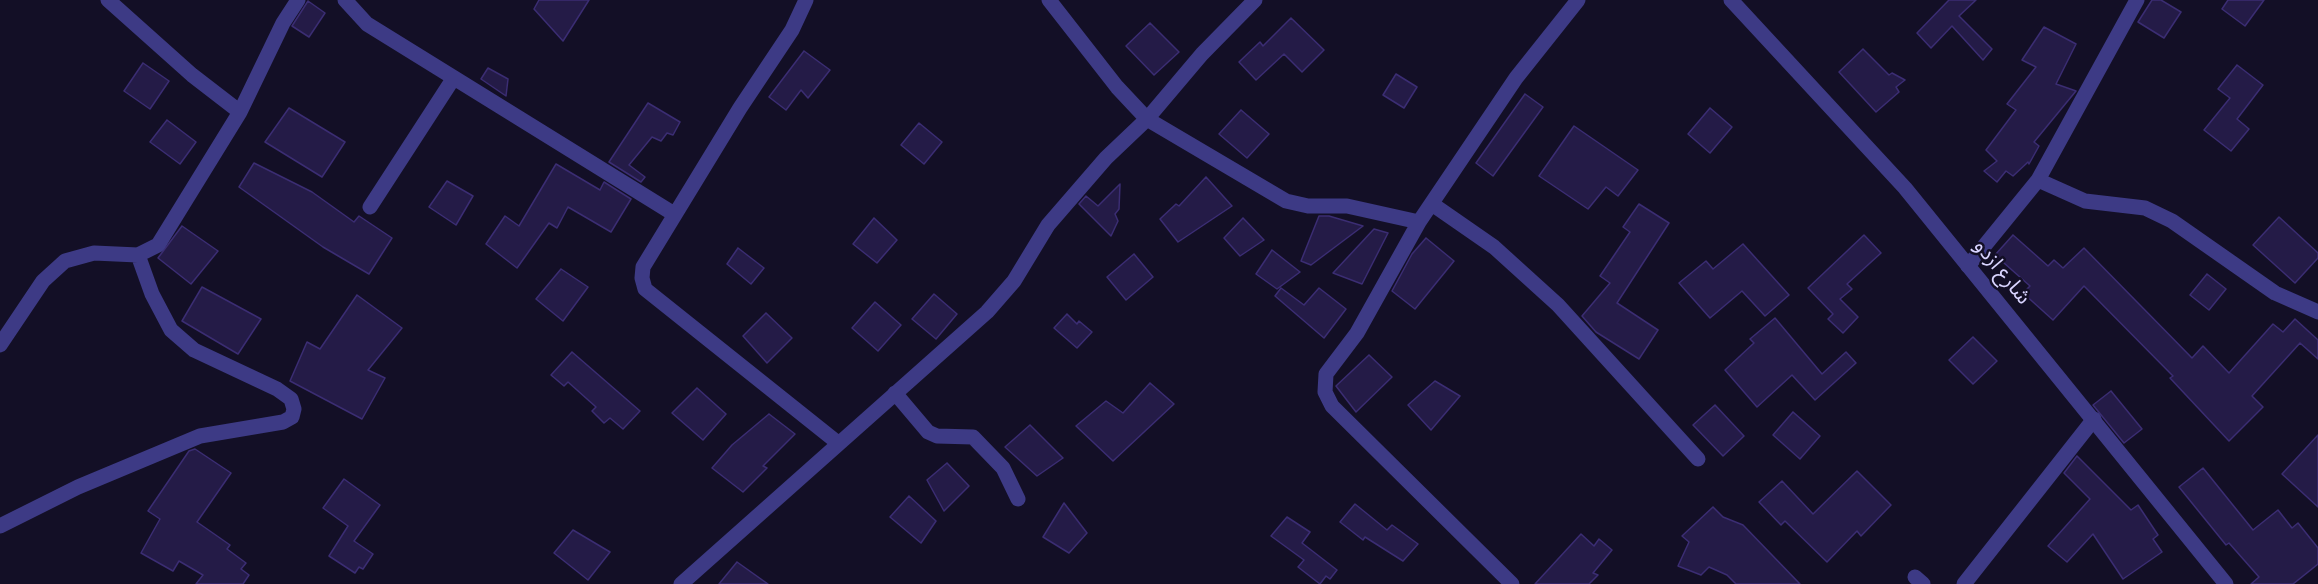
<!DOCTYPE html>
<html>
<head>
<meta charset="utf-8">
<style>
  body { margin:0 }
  canvas { display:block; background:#130f26 }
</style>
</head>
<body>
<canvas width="2318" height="584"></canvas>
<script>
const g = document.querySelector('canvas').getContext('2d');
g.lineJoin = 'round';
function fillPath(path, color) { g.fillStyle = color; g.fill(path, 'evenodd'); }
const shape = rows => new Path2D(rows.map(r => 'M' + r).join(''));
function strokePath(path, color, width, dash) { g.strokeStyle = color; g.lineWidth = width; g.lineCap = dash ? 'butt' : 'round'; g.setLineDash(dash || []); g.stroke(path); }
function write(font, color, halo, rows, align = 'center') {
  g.font = font + ' "Source Sans 3","Noto Sans Arabic",sans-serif'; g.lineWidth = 5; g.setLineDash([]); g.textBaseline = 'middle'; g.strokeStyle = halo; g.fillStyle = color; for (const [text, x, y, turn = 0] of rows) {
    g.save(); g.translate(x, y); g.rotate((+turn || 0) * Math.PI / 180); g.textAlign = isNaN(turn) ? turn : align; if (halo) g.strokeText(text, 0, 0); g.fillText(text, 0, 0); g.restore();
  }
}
const building = shape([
  [539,0,589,0,563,41,534,9,539,0],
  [1949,0,1976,0,1959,16,1992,49,1983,60,1952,26,1931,48,1917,33,1949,0],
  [2152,0,2161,0,2181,12,2164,38,2138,22,2152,0],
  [2228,0,2264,0,2245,26,2222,9,2228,0],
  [308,1,325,13,309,37,292,26,308,1],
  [1291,18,1324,50,1302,72,1284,54,1256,80,1239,62,1260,42,1263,46,1291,18],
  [1150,23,1179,52,1154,75,1126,46,1150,23],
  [2044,27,2076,44,2056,84,2076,91,2034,142,2039,146,2029,164,2028,162,2013,176,2006,171,1997,182,1984,171,1997,161,1986,150,2016,110,2007,104,2036,67,2022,60,2044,27],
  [1863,49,1889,75,1892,73,1905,80,1896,87,1899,92,1876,112,1839,72,1863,49],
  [804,51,830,70,808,98,801,90,786,110,769,97,804,51],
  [143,63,169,81,150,109,124,91,143,63],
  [2237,65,2263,85,2237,119,2249,129,2231,151,2204,130,2230,98,2218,89,2237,65],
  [488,68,508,79,506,96,481,79,488,68],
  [1396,74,1417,87,1404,108,1383,95,1396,74],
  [1525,94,1543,107,1493,176,1476,163,1525,94],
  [648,103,680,122,673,135,667,133,661,141,652,137,629,165,645,177,641,182,609,162,648,103],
  [289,108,345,142,322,177,265,142,289,108],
  [1710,108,1732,127,1710,153,1688,134,1710,108],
  [1241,110,1269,134,1247,158,1219,134,1241,110],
  [167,120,196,142,180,164,150,142,167,120],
  [919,123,942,142,924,164,901,145,919,123],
  [1574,126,1638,170,1618,196,1606,187,1588,209,1539,176,1574,126],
  [254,163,312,192,354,222,359,216,392,238,369,274,323,247,239,187,254,163],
  [556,164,600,190,604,182,631,199,611,232,568,207,557,228,549,223,517,268,486,244,505,216,519,226,556,164],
  [1206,177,1232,206,1178,242,1160,219,1176,204,1179,206,1206,177],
  [447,181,473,196,456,225,429,207,447,181],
  [1120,184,1119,209,1115,214,1118,221,1111,236,1079,204,1086,196,1098,206,1120,184],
  [1639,204,1669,223,1617,303,1658,330,1639,359,1596,332,1582,316,1610,283,1600,276,1630,232,1623,227,1639,204],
  [1319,216,1329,216,1363,226,1311,265,1301,261,1319,216],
  [2279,217,2318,253,2318,258,2295,283,2253,245,2279,217],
  [874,218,897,240,877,263,853,244,874,218],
  [1243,218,1264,240,1240,256,1224,238,1243,218],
  [182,226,218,251,191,284,158,258,182,226],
  [1374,229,1388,233,1362,284,1333,273,1374,229],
  [1864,235,1881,253,1847,284,1852,289,1840,299,1858,317,1843,333,1828,319,1833,314,1808,288,1864,235],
  [2013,235,2048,266,2054,260,2063,268,2084,248,2192,358,2203,346,2229,373,2273,324,2283,332,2295,319,2318,340,2318,359,2300,343,2252,396,2263,407,2229,441,2170,378,2173,376,2084,286,2053,320,2023,293,2030,286,1995,255,2013,235],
  [1426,238,1454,261,1415,309,1392,291,1412,254,1426,238],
  [1743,244,1789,295,1765,316,1742,291,1710,318,1679,283,1706,261,1713,269,1743,244],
  [738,248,764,268,751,284,727,264,738,248],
  [1272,250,1300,272,1277,289,1256,274,1272,250],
  [1134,254,1153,277,1126,300,1107,277,1134,254],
  [561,269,588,287,563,321,536,299,561,269],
  [2207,274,2226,289,2209,310,2190,295,2207,274],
  [202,287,261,319,238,354,182,321,202,287],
  [1281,288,1304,305,1319,288,1346,309,1324,338,1275,296,1281,288],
  [934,294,957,314,936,339,912,319,934,294],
  [357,295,402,328,368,370,385,378,362,419,290,381,307,342,320,349,357,295],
  [875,302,901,325,878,351,852,328,875,302],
  [766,313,792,338,767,363,743,336,766,313],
  [1067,314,1077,324,1079,321,1092,332,1077,348,1054,328,1067,314],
  [1775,318,1822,374,1846,352,1856,363,1815,400,1792,375,1757,407,1725,370,1754,343,1750,339,1775,318],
  [1973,337,1997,361,1973,384,1949,360,1973,337],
  [572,352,640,411,623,429,610,418,604,423,592,411,596,407,568,382,564,386,551,375,572,352],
  [1369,355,1392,377,1356,412,1336,386,1369,355],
  [1435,381,1460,396,1431,430,1408,405,1435,381],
  [1150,383,1174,404,1113,461,1076,426,1106,401,1123,413,1150,383],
  [697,388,726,414,703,440,672,413,697,388],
  [2111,391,2142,429,2124,443,2093,405,2111,391],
  [1715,405,1744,436,1723,456,1693,425,1715,405],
  [1793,412,1820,436,1800,459,1773,435,1793,412],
  [769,414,795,434,763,466,767,468,743,492,712,468,732,445,769,414],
  [1030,425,1063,458,1037,476,1005,447,1030,425],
  [2318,435,2318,507,2282,474,2318,435],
  [195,449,231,473,197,522,230,545,227,549,246,563,241,569,249,575,243,584,196,584,203,575,179,561,173,571,141,553,160,519,148,511,189,451,195,449],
  [2077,456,2131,510,2138,505,2158,535,2153,539,2162,552,2123,579,2093,534,2067,562,2048,546,2090,499,2064,473,2077,456],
  [947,463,969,486,944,511,927,480,947,463],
  [2203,468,2253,530,2278,510,2292,528,2298,523,2318,548,2318,564,2293,584,2251,584,2259,577,2229,543,2226,545,2179,487,2203,468],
  [1857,471,1891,505,1861,536,1857,531,1827,562,1785,521,1781,525,1759,502,1782,481,1813,514,1857,471],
  [344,479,380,505,354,541,373,554,363,569,359,567,355,573,329,556,348,526,323,508,344,479],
  [909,496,936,521,921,543,890,517,909,496],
  [1064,503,1087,533,1069,553,1043,537,1064,503],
  [1355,504,1387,530,1392,525,1418,544,1403,561,1365,537,1363,540,1340,522,1355,504],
  [1713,507,1723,517,1743,525,1800,584,1736,584,1727,575,1709,567,1701,575,1678,566,1689,542,1682,536,1713,507],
  [1287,517,1310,532,1302,543,1337,570,1330,579,1326,576,1320,584,1298,567,1304,560,1271,536,1287,517],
  [573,530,610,552,588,580,554,553,573,530],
  [1581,534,1594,546,1599,539,1612,550,1593,573,1598,575,1589,584,1535,584,1581,534],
  [737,562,768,584,719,584,737,562]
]);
fillPath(building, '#241b47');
strokePath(building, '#3b2d73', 1.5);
strokePath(shape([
  [108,0,192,75,240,112],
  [345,0,367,24,674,214],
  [806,0,792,30,740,108,643,267,642,278,645,289,838,443],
  [1049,0,1117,87,1147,119,1286,201,1308,206,1347,206,1419,222,1516,78,1578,0],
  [2038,180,2085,201,2145,208,2172,221,2275,293,2318,312],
  [1432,204,1494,247,1558,305,1698,459],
  [370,207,453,79],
  [1419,222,1357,333,1326,374,1325,392,1332,406,1512,584],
  [1968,266,2038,180,2137,0],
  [0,345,43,281,65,261,94,253,138,255,158,245,240,112,283,23,298,0],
  [895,393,928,432,937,436,973,437,1003,468,1018,499],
  [0,526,78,487,200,436,283,422,292,417,294,409,291,399,277,389,194,350,171,330,152,294,138,255],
  [1915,577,1923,584],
  [681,584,987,312,1014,281,1048,225,1106,158,1147,119,1202,54,1255,0],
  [1964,584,2094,419]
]), '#3d3a85', 15);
strokePath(shape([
  [1731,0,1905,188,2226,584]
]), '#3d3a85', 15);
write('21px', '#d9d4ff', '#130f26', [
  ["شارع ازدو",2001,273,51]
]);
</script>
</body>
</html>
